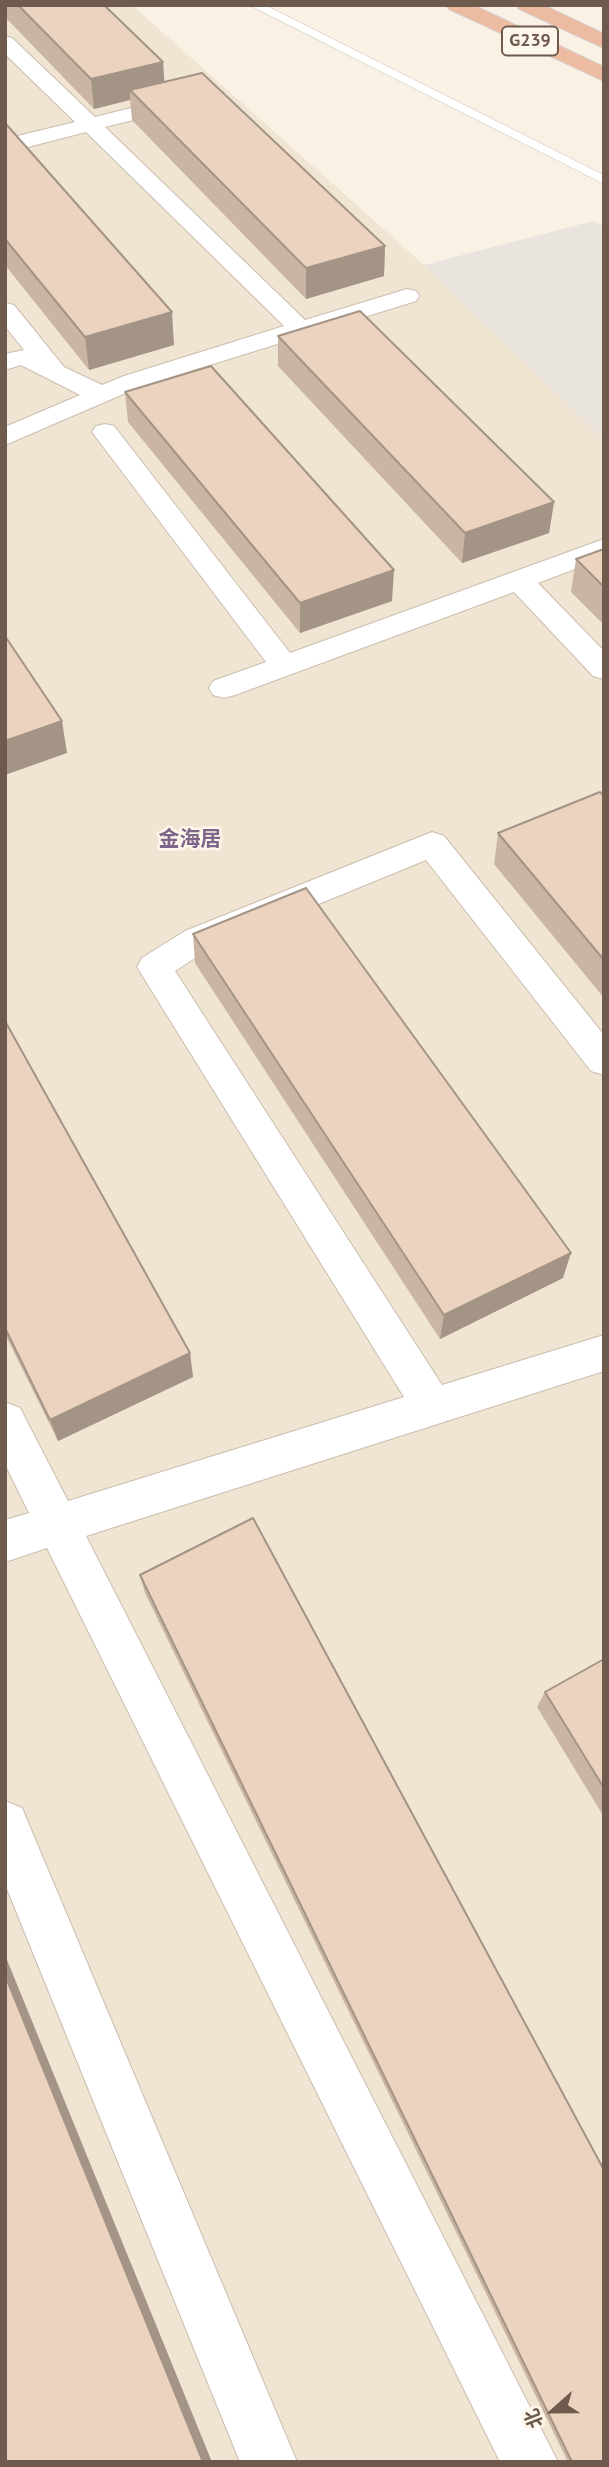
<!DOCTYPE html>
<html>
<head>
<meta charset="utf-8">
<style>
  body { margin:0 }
  #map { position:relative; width:609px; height:2467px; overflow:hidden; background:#f9f2e4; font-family:"PT Sans","Noto Sans SC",sans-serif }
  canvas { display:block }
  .frame { position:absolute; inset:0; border:7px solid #6f5b4d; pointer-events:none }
  .north { position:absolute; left:518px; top:2376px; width:70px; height:70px; -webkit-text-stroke:5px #fdf6ea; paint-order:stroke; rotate:249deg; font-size:19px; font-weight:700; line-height:28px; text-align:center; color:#6f5b4d }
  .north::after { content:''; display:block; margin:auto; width:24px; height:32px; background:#6f5b4d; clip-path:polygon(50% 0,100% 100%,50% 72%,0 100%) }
</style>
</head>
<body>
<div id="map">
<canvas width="609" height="2467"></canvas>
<div class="frame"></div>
<div class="north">北</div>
</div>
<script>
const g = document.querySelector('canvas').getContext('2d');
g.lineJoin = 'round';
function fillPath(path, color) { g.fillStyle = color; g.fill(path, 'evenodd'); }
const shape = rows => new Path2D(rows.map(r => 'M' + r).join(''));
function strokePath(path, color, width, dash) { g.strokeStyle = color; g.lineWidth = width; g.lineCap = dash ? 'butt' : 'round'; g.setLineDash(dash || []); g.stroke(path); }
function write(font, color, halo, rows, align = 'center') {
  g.font = font + ' "PT Sans","Noto Sans SC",sans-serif'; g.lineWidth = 5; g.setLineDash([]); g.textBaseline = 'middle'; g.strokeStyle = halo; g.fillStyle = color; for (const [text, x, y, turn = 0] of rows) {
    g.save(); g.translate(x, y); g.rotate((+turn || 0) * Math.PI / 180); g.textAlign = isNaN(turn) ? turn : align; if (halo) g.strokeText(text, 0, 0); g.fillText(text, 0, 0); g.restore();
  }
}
fillPath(shape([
  [5,5,132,5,424,265,604,439,604,2462,5,2462]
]), '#f0e5d3');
fillPath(shape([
  [593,221,604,226,604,439,424,265]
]), '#e9e4de');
const lane = shape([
  [249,5,265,5,604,175,604,184,249,5]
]);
const street = shape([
  [5,36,12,38,95,117,183,95,191,96,194,101,191,106,105,127,305,320,407,289,416,291,419,296,416,301,142,386,5,445,5,427,80,395,21,365,5,370,5,354,24,350,5,326,5,303,14,305,64,367,102,385,124,376,284,326,86,132,5,153,5,139,75,122,5,54,5,36],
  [105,424,114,426,290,653,604,539,604,558,538,583,604,651,604,679,593,676,514,592,235,695,224,698,213,695,209,688,213,681,266,662,92,432,96,426,105,424],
  [432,832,444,836,604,1035,604,1075,591,1071,426,860,209,949,175,971,442,1385,604,1335,604,1371,86,1536,558,2462,500,2462,47,1548,5,1562,5,1520,29,1513,5,1464,5,1402,20,1408,68,1501,404,1397,137,967,142,958,185,931,432,832],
  [5,1801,22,1808,297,2462,240,2462,5,1884,5,1801]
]);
const highway = shape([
  [446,5,473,5,604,67,604,81,449,9,446,5],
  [516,5,543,5,604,34,604,48,519,9,516,5]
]);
strokePath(lane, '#ccbdaf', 1);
strokePath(street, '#ccbdaf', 2);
strokePath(highway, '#d7d1cd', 2);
fillPath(lane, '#fff');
fillPath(street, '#fff');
fillPath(highway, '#edbaa2');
fillPath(shape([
  [5,5,104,5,163,62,164,82,385,246,384,276,306,299,132,120,130,100,94,109,5,17],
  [5,125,174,345,89,370,5,265],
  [278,336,554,502,549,533,462,563,278,366],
  [125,392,392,601,300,633,128,422],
  [604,549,604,625,571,592,576,559],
  [604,796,604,998,494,864,498,833],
  [193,934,563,1278,440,1339,195,963],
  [5,1021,190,1353,193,1377,58,1441,5,1334],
  [140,1575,604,2462,568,2462,145,1593],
  [604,1659,604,1817,537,1707,545,1692]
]), '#cab5a4');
fillPath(shape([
  [163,62,165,91,130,90,130,100,94,109,91,79],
  [385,246,384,276,306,299,306,268],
  [172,312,174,345,89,370,85,337],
  [554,502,549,533,462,563,465,533],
  [394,570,392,601,300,633,300,603],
  [62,721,67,753,5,775,5,741],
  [571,1253,563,1278,440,1339,444,1315],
  [190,1353,193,1377,58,1441,50,1420],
  [5,1955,212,2462,203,2462,5,1975]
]), '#a49486');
const building = shape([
  [18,5,104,5,163,62,91,79,18,5],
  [202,73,385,246,306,268,130,90,202,73],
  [6,124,172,312,85,337,5,239,6,124],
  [360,311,554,502,465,533,278,336,360,311],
  [211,366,394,570,300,603,125,392,211,366],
  [604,549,604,587,576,559,604,549],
  [5,636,62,721,5,741,5,636],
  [600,792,604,796,604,960,498,833,600,792],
  [306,888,571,1253,444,1315,193,934,306,888],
  [5,1021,190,1353,50,1420,5,1328,5,1021],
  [253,1518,604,2170,604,2462,572,2462,140,1575,253,1518],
  [604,1659,604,1788,545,1692,604,1659],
  [5,1975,203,2462,5,2462,5,1975]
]);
fillPath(building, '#ebd3bf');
strokePath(building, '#a49486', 2);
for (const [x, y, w] of [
  [530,41,56]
]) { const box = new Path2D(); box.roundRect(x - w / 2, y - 14.5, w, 29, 5); g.fillStyle = '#fdf6ea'; g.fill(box); strokePath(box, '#6f5b4d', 2); }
write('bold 18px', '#6f5b4d', null, [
  ["G239",530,41]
]);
write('bold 21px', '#80658b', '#fdf6ea', [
  ["金海居",190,840]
]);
</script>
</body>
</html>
